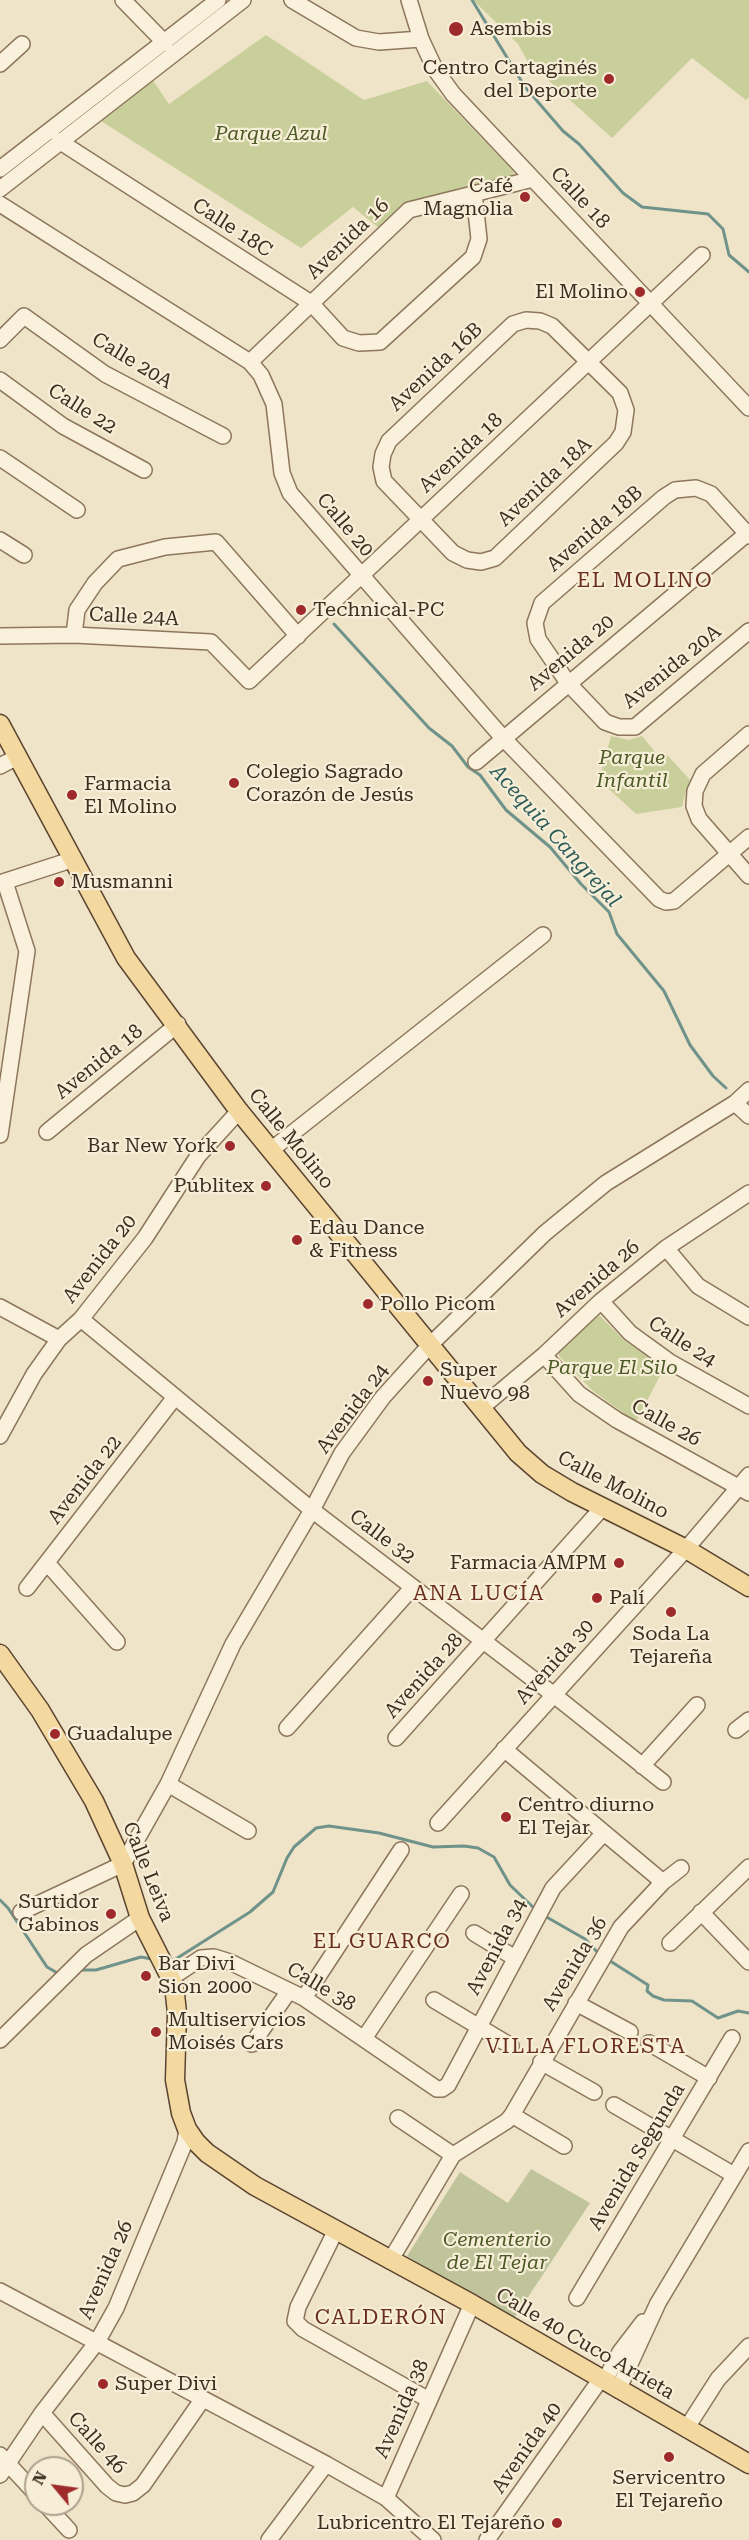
<!DOCTYPE html>
<html>
<head>
<meta charset="utf-8">
<style>
  body { margin:0 }
  #map { position:relative; width:749px; height:2540px; overflow:hidden; background:#f0e4c8; font-family:"Roboto Serif",serif }
  canvas { display:block }
  .north { position:absolute; left:24px; top:2456px; width:60px; height:60px; box-sizing:border-box; background:#f7eed8; border:2px solid #ada18e; border-radius:50%; rotate:299deg; font-size:16px; font-weight:700; line-height:24px; text-align:center; color:#3d2e20 }
  .north::after { content:''; display:block; margin:auto; width:21px; height:27px; background:#9e2a2b; clip-path:polygon(50% 0,100% 100%,50% 72%,0 100%) }
</style>
</head>
<body>
<div id="map">
<canvas width="749" height="2540"></canvas>
<div class="north">N</div>
</div>
<script>
const g = document.querySelector('canvas').getContext('2d');
g.lineJoin = 'round';
function fillPath(path, color) { g.fillStyle = color; g.fill(path, 'evenodd'); }
const shape = rows => new Path2D(rows.map(r => 'M' + r).join(''));
function strokePath(path, color, width, dash) { g.strokeStyle = color; g.lineWidth = width; g.lineCap = dash ? 'butt' : 'round'; g.setLineDash(dash || []); g.stroke(path); }
function write(font, color, halo, rows, align = 'center') {
  g.font = font + ' "Roboto Serif",serif'; g.lineWidth = 4.5; g.setLineDash([]); g.textBaseline = 'middle'; g.strokeStyle = halo; g.fillStyle = color; for (const [text, x, y, turn = 0] of rows) {
    g.save(); g.translate(x, y); g.rotate((+turn || 0) * Math.PI / 180); g.textAlign = isNaN(turn) ? turn : align; if (halo) g.strokeText(text, 0, 0); g.fillText(text, 0, 0); g.restore();
  }
}
fillPath(shape([
  [473,0,749,0,749,97,746,100,692,58,612,138,528,62,518,44],
  [266,35,364,100,427,81,514,172,512,180,409,210,379,228,353,207,301,248,101,121,152,79,169,104],
  [611,736,629,740,642,736,661,759,667,755,694,784,686,791,682,807,636,814,599,780],
  [600,1316,625,1341,664,1368,636,1422,593,1391,559,1356,559,1350,595,1317]
]), '#c9cf9b');
fillPath(shape([
  [531,2169,590,2203,513,2320,407,2256,460,2172,508,2203]
]), '#bfc49a');
strokePath(shape([
  [472,0,525,87,563,131,579,144,623,193,642,207,708,214,723,229,729,255,749,272],
  [334,624,429,728,452,746,468,767,480,775,506,810,550,847,581,884,609,912,617,934,664,991,690,1045,713,1076,726,1088],
  [0,1900,8,1908,47,1967,59,1974],
  [543,1915,585,1939,599,1954],
  [607,1959,648,1985,647,1991,653,1996,664,2000,692,2001,718,2018,738,2011,749,2013],
  [171,1962,250,1912,273,1892,287,1858,294,1847,316,1828,329,1826,379,1833,433,1847,464,1846,478,1848,494,1857,510,1885,536,1910],
  [80,1970,96,1970,141,1957,152,1959]
]), '#6f938a', 3);
const minor = shape([
  [123,0,165,43],
  [292,0,356,38,379,42,421,39],
  [409,0,421,39,435,69,453,94,749,408],
  [0,64,22,44],
  [59,141,311,303,343,338,359,343,380,342,473,257,479,239,474,193],
  [0,169,218,0],
  [0,189,243,0],
  [0,204,250,362,261,375,274,404,282,473,290,493,503,738,659,899,666,902,674,901,749,837],
  [526,320,540,321,552,326,620,393,626,410,623,432,616,443,495,558,481,562,467,560,453,553,384,481,381,467,383,454,389,441,513,324,526,320],
  [0,340,24,316,105,374,223,436],
  [250,362,409,210,533,179],
  [0,380,63,426,144,470],
  [0,458,77,510],
  [749,536,711,494,696,488,675,490,664,497,542,603,535,623,538,639,568,683,605,722,619,727,635,727,749,631],
  [0,540,24,555],
  [74,635,77,610,95,583,118,559,165,547,216,542,298,636],
  [0,636,74,635,211,642,249,681,702,255],
  [749,734,703,774,695,791,694,806,699,819,749,876],
  [476,762,749,532],
  [0,766,17,757],
  [0,883,71,860],
  [735,1103,749,1116],
  [47,1132,178,1024],
  [0,1135,27,951,5,882],
  [271,1150,543,935],
  [666,1248,698,1286,749,1317],
  [601,1301,630,1333,670,1362,749,1406],
  [0,1307,59,1339],
  [81,1319,312,1510,554,1695,663,1782],
  [544,1355,579,1394,617,1420,749,1493],
  [481,1408,544,1355,601,1301,666,1248,749,1193],
  [0,1436,34,1374,59,1339,81,1319,145,1238,198,1156,239,1111],
  [47,1563,117,1642],
  [27,1588,175,1397],
  [287,1728,413,1587],
  [736,1730,749,1720],
  [396,1738,603,1507],
  [504,1749,663,1882],
  [642,1766,697,1705],
  [168,1784,248,1831],
  [438,1823,686,1549,749,1475],
  [21,1912,123,1864,168,1784,233,1644,312,1510,342,1453,383,1397,430,1345,545,1233,606,1183,735,1103,749,1090],
  [701,1912,749,1962],
  [474,1933,515,1958],
  [670,1943,749,1867],
  [171,1978,201,1958,214,1957,230,1962,304,1998,437,2089,442,2089,448,2085,553,1888,603,1834],
  [304,1998,401,1850],
  [434,2000,511,2046],
  [576,2003,630,2032],
  [365,2037,461,1894],
  [0,2040,86,1955,140,1918],
  [649,2043,709,2078],
  [252,2044,289,1991],
  [541,2062,594,2092],
  [614,2105,734,2175],
  [512,2115,564,2146],
  [398,2118,453,2155],
  [336,2230,298,2307,295,2321,303,2329,429,2400],
  [390,2261,453,2155,507,2121,512,2115,621,1927,663,1882,681,1868],
  [0,2291,326,2464,386,2498,433,2540],
  [577,2298,732,2038],
  [604,2382,620,2352,643,2322],
  [618,2390,658,2303,749,2151],
  [42,2413,107,2486,116,2493,125,2495,133,2493,143,2485,202,2400],
  [686,2429,718,2379,749,2346],
  [0,2455,36,2494],
  [0,2475,42,2413,97,2342,116,2308,185,2142,187,2129],
  [386,2498,472,2304],
  [45,2504,69,2530],
  [269,2540,326,2464],
  [487,2540,600,2380]
]);
const major = shape([
  [0,724,126,958,239,1111,518,1453,542,1474,572,1492,686,1549,749,1587],
  [0,1654,40,1710,94,1801,123,1864,140,1918,174,1985,177,2013,175,2080,181,2113,187,2129,196,2142,207,2153,255,2186,472,2304,749,2464]
]);
strokePath(minor, '#8d765c', 18);
strokePath(major, '#5b4430', 21);
strokePath(minor, '#faf1dc', 15);
strokePath(major, '#f3d9a0', 18);
for (const [x, y, r, color] of [
  [456,29,8,"#9e2a2b"],
  [609,79,6,"#9e2a2b"],
  [525,197,6,"#9e2a2b"],
  [640,292,6,"#9e2a2b"],
  [301,610,6,"#9e2a2b"],
  [234,783,6,"#9e2a2b"],
  [72,795,6,"#9e2a2b"],
  [59,882,6,"#9e2a2b"],
  [230,1146,6,"#9e2a2b"],
  [266,1186,6,"#9e2a2b"],
  [297,1240,6,"#9e2a2b"],
  [368,1304,6,"#9e2a2b"],
  [428,1381,6,"#9e2a2b"],
  [619,1563,6,"#9e2a2b"],
  [597,1598,6,"#9e2a2b"],
  [671,1612,6,"#9e2a2b"],
  [55,1734,6,"#9e2a2b"],
  [506,1817,6,"#9e2a2b"],
  [111,1914,6,"#9e2a2b"],
  [146,1976,6,"#9e2a2b"],
  [156,2032,6,"#9e2a2b"],
  [103,2384,6,"#9e2a2b"],
  [669,2457,6,"#9e2a2b"],
  [557,2523,6,"#9e2a2b"]
]) { const dot = new Path2D(); dot.arc(x, y, r, 0, 2 * Math.PI); g.fillStyle = color; g.fill(dot); strokePath(dot, '#f7eed8', 2); }
write('20px', '#3d2e20', '#f7eed8', [
  ["Asembis",470,29],
  ["Centro Cartaginés",597,68,"right"],
  ["del Deporte",597,91,"right"],
  ["Café",513,186,"right"],
  ["Magnolia",513,209,"right"],
  ["El Molino",628,292,"right"],
  ["Technical-PC",313,610],
  ["Colegio Sagrado",246,772],
  ["Corazón de Jesús",246,795],
  ["Farmacia",84,784],
  ["El Molino",84,807],
  ["Musmanni",71,882],
  ["Bar New York",218,1146,"right"],
  ["Publitex",254,1186,"right"],
  ["Edau Dance",309,1228],
  ["& Fitness",309,1251],
  ["Pollo Picom",380,1304],
  ["Super",440,1370],
  ["Nuevo 98",440,1393],
  ["Farmacia AMPM",607,1563,"right"],
  ["Palí",609,1598],
  ["Soda La",671,1634,"center"],
  ["Tejareña",671,1657,"center"],
  ["Guadalupe",67,1734],
  ["Centro diurno",518,1805],
  ["El Tejar",518,1828],
  ["Surtidor",99,1902,"right"],
  ["Gabinos",99,1925,"right"],
  ["Bar Divi",158,1964],
  ["Sion 2000",158,1987],
  ["Multiservicios",168,2020],
  ["Moisés Cars",168,2043],
  ["Super Divi",115,2384],
  ["Servicentro",669,2478,"center"],
  ["El Tejareño",669,2501,"center"],
  ["Lubricentro El Tejareño",545,2523,"right"]
], 'left');
write('italic 20px', '#4d5a26', '#f7eed8', [
  ["Parque Azul",271,134],
  ["Parque",632,758],
  ["Infantil",632,781],
  ["Parque El Silo",612,1368],
  ["Cementerio",497,2240],
  ["de El Tejar",497,2263]
]);
write('20px', '#3d2e20', '#f7eed8', [
  ["Calle 18",580,198,47],
  ["Calle 18C",232,228,33],
  ["Avenida 16",348,239,-44],
  ["Calle 20A",132,361,31],
  ["Avenida 16B",436,367,-43],
  ["Calle 22",82,409,32],
  ["Avenida 18",461,453,-43],
  ["Avenida 18A",545,482,-43],
  ["Calle 20",345,525,50],
  ["Avenida 18B",595,529,-41],
  ["Calle 24A",134,617,3],
  ["Avenida 20",571,653,-40],
  ["Avenida 20A",672,667,-39],
  ["Avenida 18",99,1062,-39],
  ["Calle Molino",291,1139,51],
  ["Avenida 20",100,1259,-52],
  ["Avenida 26",597,1279,-41],
  ["Calle 24",682,1342,33],
  ["Avenida 24",353,1409,-53],
  ["Calle 26",666,1423,29],
  ["Avenida 22",85,1480,-52],
  ["Calle Molino",613,1485,28],
  ["Calle 32",382,1537,37],
  ["Avenida 30",555,1662,-48],
  ["Avenida 28",424,1676,-48],
  ["Calle Leiva",148,1872,68],
  ["Avenida 34",497,1947,-62],
  ["Avenida 36",575,1964,-59],
  ["Calle 38",321,1987,31],
  ["Avenida Segunda",637,2157,-59],
  ["Avenida 26",106,2270,-66],
  ["Calle 40 Cuco Arrieta",585,2344,30],
  ["Avenida 38",402,2409,-66],
  ["Calle 46",97,2443,48],
  ["Avenida 40",527,2448,-55]
]);
g.letterSpacing = '1.5px';
write('21px', '#6b2e1e', '#f7eed8', [
  ["EL MOLINO",645,581],
  ["ANA LUCÍA",479,1594],
  ["EL GUARCO",382,1942],
  ["VILLA FLORESTA",586,2047],
  ["CALDERÓN",381,2318]
]);
g.letterSpacing = '0px';
write('italic 21px', '#2f5d5a', '#f7eed8', [
  ["Acequia Cangrejal",555,836,48]
]);
</script>
</body>
</html>
